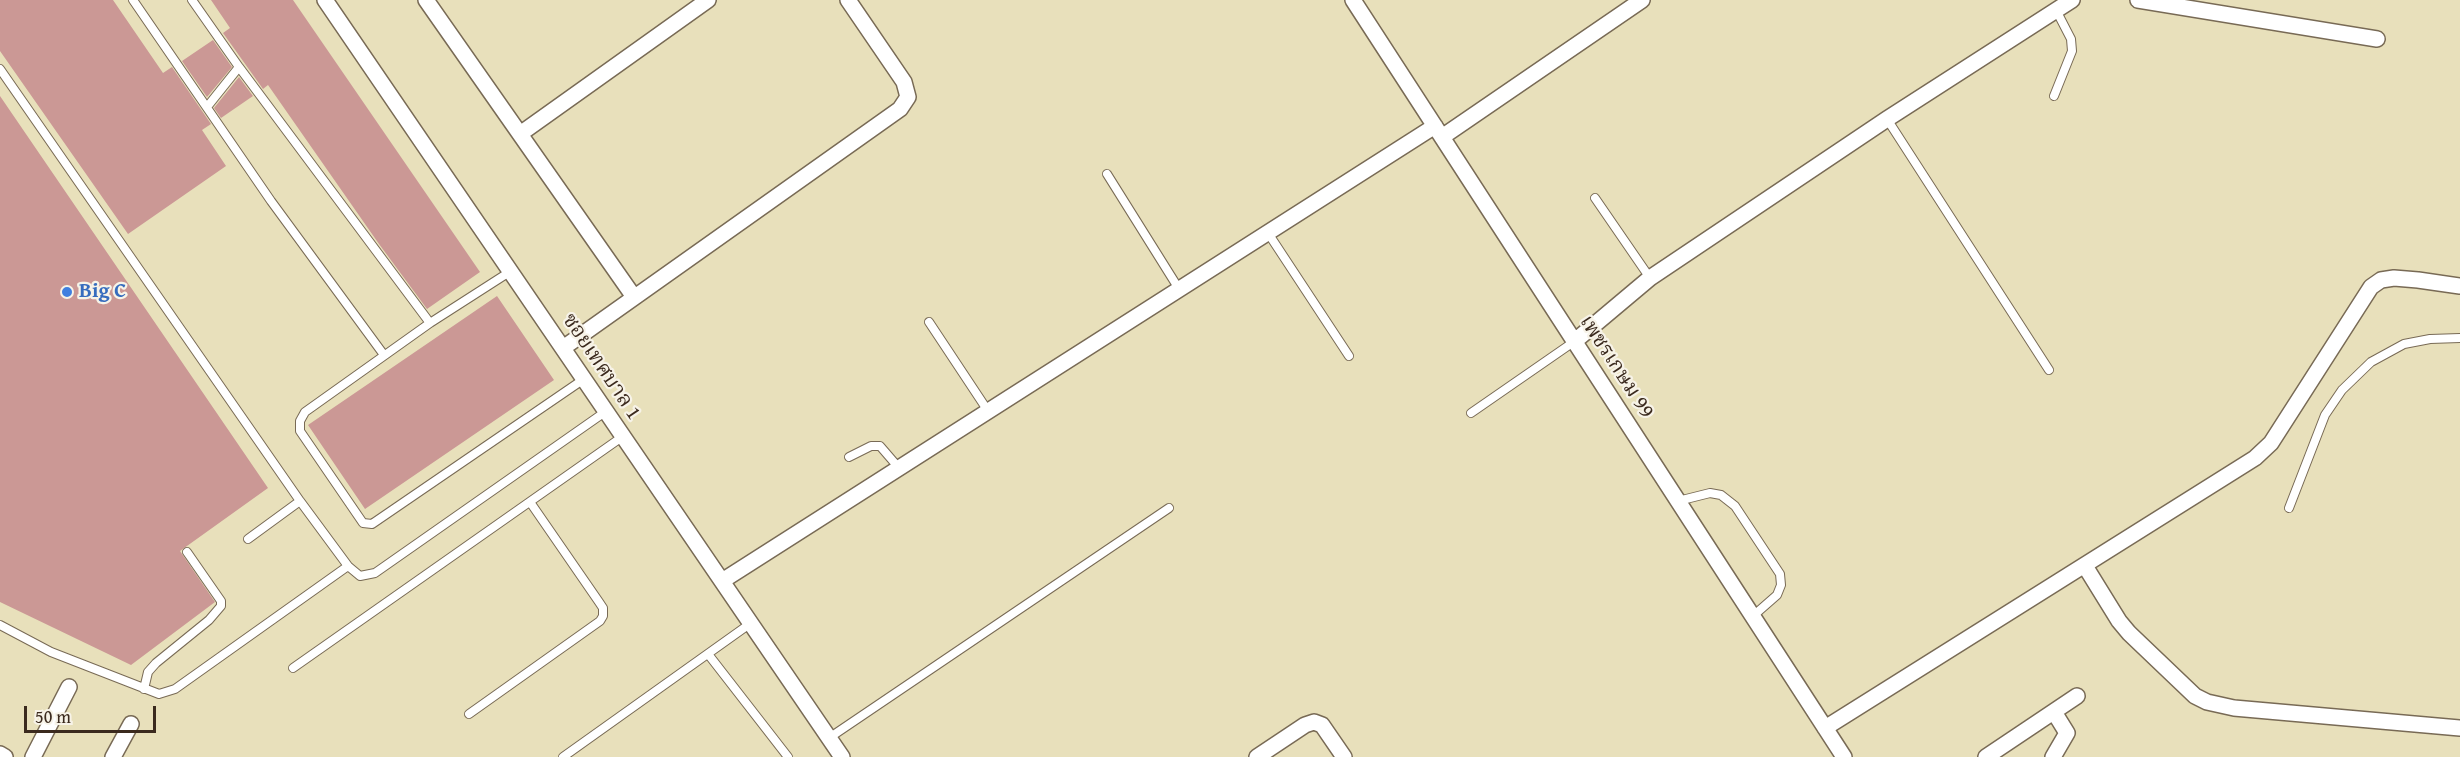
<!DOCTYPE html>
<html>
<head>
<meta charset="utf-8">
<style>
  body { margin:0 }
  #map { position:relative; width:2460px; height:757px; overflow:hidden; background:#e8e0bb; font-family:"Gentium Book Plus",serif }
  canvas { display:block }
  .scale { position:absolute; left:24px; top:706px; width:132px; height:27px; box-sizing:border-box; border:3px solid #3b2a1e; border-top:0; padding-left:8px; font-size:18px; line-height:21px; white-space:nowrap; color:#3b2a1e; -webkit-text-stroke:4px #f7f3e8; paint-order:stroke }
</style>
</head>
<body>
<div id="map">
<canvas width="2460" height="757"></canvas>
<div class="scale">50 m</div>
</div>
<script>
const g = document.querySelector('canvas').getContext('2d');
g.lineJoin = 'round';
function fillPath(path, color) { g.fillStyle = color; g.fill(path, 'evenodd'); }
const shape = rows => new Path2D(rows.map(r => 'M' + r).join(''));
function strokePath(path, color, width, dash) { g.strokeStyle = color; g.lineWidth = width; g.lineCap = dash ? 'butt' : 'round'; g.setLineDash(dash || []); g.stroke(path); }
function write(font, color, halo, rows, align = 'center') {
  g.font = font + ' "Gentium Book Plus","Noto Serif Thai",serif'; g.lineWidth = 4.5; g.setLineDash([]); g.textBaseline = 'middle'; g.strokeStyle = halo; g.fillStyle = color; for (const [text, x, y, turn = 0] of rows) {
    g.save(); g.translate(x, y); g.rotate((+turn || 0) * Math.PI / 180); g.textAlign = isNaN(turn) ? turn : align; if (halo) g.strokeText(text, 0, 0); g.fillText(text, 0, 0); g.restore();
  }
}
fillPath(shape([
  [0,0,113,0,163,73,172,67,211,124,202,130,226,166,128,234,0,51],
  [211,0,293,0,480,272,427,309,379,244,268,85,263,89,223,33,230,28],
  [213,40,232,67,207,97,182,61],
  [239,77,253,96,221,118,214,108],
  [0,96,268,488,180,551,215,602,131,665,0,602],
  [497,296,554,380,365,509,308,425]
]), '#cb9895');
const lane = shape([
  [133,0,271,201,384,355],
  [192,0,239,67,207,107],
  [239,67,430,323],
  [0,69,300,501,348,566,175,689,159,694,51,652,0,625],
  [2054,96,2072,51,2071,39,2056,10],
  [1887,119,2049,370],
  [1107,174,1179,289],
  [1595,198,1650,278],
  [1268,233,1349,356],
  [511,271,430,323,305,412,300,421,300,431,363,523,372,524,584,379],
  [929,322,988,411],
  [1471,413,1575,341],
  [849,457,871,446,880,446,899,468],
  [1678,501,1710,493,1721,495,1735,506,1780,574,1781,585,1777,595,1753,616],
  [2289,508,2325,415,2342,390,2371,362,2404,344,2430,339,2460,338],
  [248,539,300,501],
  [348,566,360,576,375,573,605,412],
  [708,654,788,757],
  [293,668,622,437],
  [144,689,148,672,156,663,209,620,221,606,221,601,187,552],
  [469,714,600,621,603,616,603,608,599,602,530,502],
  [829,738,1169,508],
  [563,757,751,623]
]);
const street = shape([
  [325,0,842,757],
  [426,0,634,297],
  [1353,0,1844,757],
  [2138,0,2377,39],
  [520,134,708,0],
  [1442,137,1642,0],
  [1575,341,1650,278,1887,119,2072,0],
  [563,348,900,109,908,97,904,82,848,0],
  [2085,566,2119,621,2129,633,2195,696,2207,702,2234,708,2460,728],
  [722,581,1435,126],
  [1825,728,2255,458,2271,443,2371,287,2381,280,2394,278,2418,280,2460,286],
  [0,754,5,757],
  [33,757,69,687],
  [113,757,131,724],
  [1257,757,1305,725,1314,722,1322,725,1344,757],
  [1986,757,2077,696],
  [2053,757,2067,733,2054,712]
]);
strokePath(lane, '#786a55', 10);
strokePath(street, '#786a55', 18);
strokePath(lane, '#fff', 8);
strokePath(street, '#fff', 15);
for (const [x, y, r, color] of [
  [67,292,6,"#3f7fe0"]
]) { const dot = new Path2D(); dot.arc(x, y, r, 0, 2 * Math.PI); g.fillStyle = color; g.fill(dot); strokePath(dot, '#f7f3e8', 2); }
write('bold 21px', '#366cbe', '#f7f3e8', [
  ["Big C",79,292]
], 'left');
write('21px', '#3b2a1e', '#f7f3e8', [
  ["ซอยเทศบาล 1",601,367,56],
  ["เพชรเกษม 99",1616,367,57]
]);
</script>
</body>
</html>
